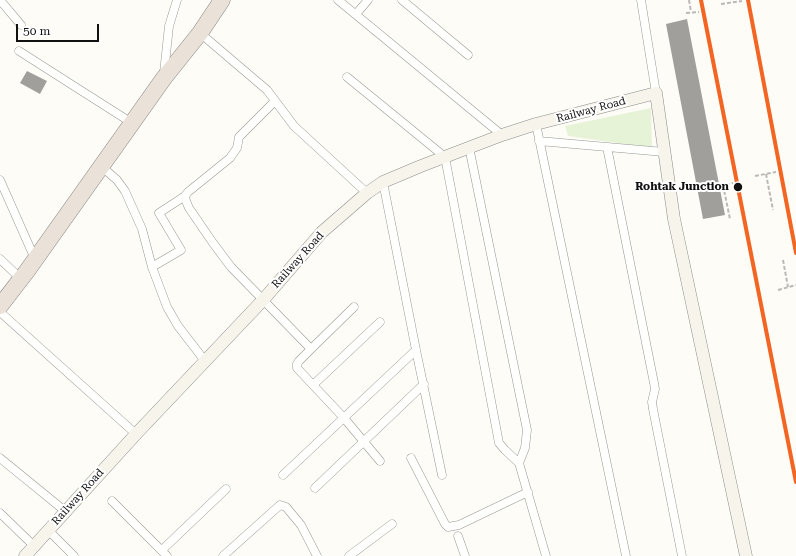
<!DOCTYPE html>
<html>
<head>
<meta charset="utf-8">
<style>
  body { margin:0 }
  #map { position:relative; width:796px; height:556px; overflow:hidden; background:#fdfcf7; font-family:"Roboto Serif",serif }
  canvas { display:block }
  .scale { position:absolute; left:16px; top:24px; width:83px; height:18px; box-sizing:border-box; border:2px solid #111; border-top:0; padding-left:5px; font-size:12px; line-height:14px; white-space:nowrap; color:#111; -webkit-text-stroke:3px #fff; paint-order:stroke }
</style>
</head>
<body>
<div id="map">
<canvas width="796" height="556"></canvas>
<div class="scale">50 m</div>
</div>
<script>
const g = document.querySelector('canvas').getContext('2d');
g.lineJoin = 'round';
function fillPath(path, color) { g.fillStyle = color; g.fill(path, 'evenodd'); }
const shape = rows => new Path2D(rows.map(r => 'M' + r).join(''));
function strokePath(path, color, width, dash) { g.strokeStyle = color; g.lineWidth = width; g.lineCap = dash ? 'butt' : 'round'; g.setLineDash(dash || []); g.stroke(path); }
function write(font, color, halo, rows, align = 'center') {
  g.font = font + ' "Roboto Serif",serif'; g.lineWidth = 4; g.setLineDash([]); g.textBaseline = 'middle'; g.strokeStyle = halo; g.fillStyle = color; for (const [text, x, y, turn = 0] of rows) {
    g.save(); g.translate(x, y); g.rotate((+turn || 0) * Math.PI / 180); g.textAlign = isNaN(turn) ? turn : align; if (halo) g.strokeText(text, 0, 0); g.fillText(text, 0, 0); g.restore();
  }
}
fillPath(shape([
  [651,108,652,148,568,136,565,126]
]), '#e7f3d7');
fillPath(shape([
  [687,19,725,215,703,219,666,24],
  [27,71,47,81,40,94,20,83]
]), '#a19f9c');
const street = shape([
  [0,0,21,25],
  [338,0,502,135],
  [402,0,468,55],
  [641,0,656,93],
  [356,14,368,0],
  [200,33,267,90,294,126,367,193],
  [19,51,132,123],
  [164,73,169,26,177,0],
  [347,77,445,157,499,443,505,450,519,463,546,556],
  [275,101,239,137,237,148,230,158,188,192,185,196,186,201,189,208,213,243,231,267,311,349,299,361,297,364,297,368,344,418,380,461],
  [536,124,626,556],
  [539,141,664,152],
  [469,147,527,430,525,448,519,463],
  [607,147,654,383,655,389,652,402,653,409,682,556],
  [101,166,117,180,125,191,142,229,152,267,167,307,178,326,205,361],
  [0,180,35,259],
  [383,182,416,350,442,475],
  [0,259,21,279],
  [152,267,181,250,159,213,185,196],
  [0,312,136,434],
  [311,349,354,307],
  [313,385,380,322],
  [0,458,65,511],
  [411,458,445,524,448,527,459,525,528,492],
  [283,475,416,350],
  [315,488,424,384],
  [112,501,167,556],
  [0,513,34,546],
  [48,530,74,556],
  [458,536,465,556],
  [162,550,226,489],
  [223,556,280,505,286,507,301,525,317,556],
  [349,556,392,524]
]);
const secondary = shape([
  [25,556,136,434,263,300,322,232,367,193,383,182,421,166,502,135,536,124,656,93,674,219,746,556]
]);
const highway = shape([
  [0,306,27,271,164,78,200,33,222,0]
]);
strokePath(street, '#979795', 9);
strokePath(secondary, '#8e8d8b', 13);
strokePath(highway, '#858482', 17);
strokePath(shape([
  [689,0,691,12],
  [721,4,742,1],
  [686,13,699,12],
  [766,174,773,210],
  [755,176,776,172],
  [723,185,730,219],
  [720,186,733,183],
  [783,260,788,287],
  [778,290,796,285]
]), '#b9b9b8', 2, [4, 2]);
strokePath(street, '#fffffe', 8);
strokePath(secondary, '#f6f4eb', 12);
strokePath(highway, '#eae1d8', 16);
strokePath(shape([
  [701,0,796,482],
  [748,0,796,253]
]), '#f26522', 4);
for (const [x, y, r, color] of [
  [738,187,5,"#111"]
]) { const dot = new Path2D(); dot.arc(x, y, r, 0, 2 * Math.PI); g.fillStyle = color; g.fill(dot); strokePath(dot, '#fff', 1.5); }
write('11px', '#111', '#fff', [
  ["Railway Road",591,110,-15],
  ["Railway Road",298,260,-48],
  ["Railway Road",78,497,-48]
]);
write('bold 11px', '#111', '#fff', [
  ["Rohtak Junction",729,187]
], 'right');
</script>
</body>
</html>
